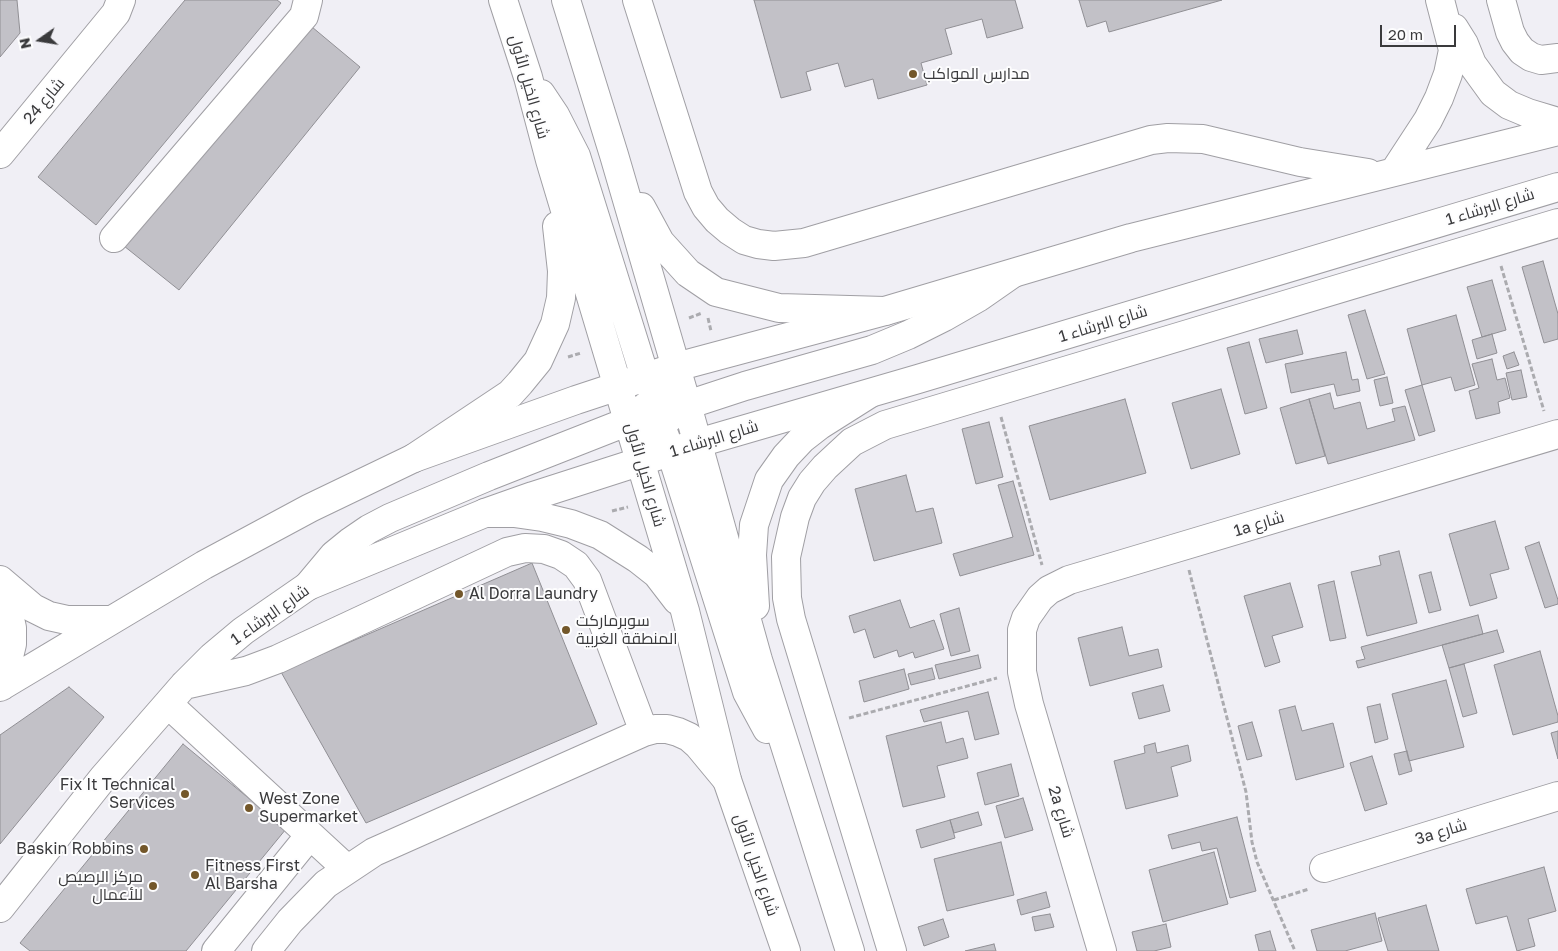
<!DOCTYPE html>
<html>
<head>
<meta charset="utf-8">
<style>
  body { margin:0 }
  #map { position:relative; width:1558px; height:951px; overflow:hidden; background:#f0eff5; font-family:"Golos Text",sans-serif }
  canvas { display:block }
  .north { position:absolute; left:15px; top:15px; width:50px; height:50px; -webkit-text-stroke:4px #fdfdfe; paint-order:stroke; rotate:257deg; font-size:14px; font-weight:700; line-height:20px; text-align:center; color:#3a3a3c }
  .north::after { content:''; display:block; margin:auto; width:18px; height:22px; background:#3a3a3c; clip-path:polygon(50% 0,100% 100%,50% 72%,0 100%) }
  .scale { position:absolute; left:1380px; top:25px; width:76px; height:22px; box-sizing:border-box; border:2px solid #3a3a3c; border-top:0; padding-left:6px; font-size:15px; line-height:18px; white-space:nowrap; color:#3a3a3c; -webkit-text-stroke:4px #fdfdfe; paint-order:stroke }
</style>
</head>
<body>
<div id="map">
<canvas width="1558" height="951"></canvas>
<div class="north">N</div>
<div class="scale">20 m</div>
</div>
<script>
const g = document.querySelector('canvas').getContext('2d');
g.lineJoin = 'round';
function fillPath(path, color) { g.fillStyle = color; g.fill(path, 'evenodd'); }
const shape = rows => new Path2D(rows.map(r => 'M' + r).join(''));
function strokePath(path, color, width, dash) { g.strokeStyle = color; g.lineWidth = width; g.lineCap = dash ? 'butt' : 'round'; g.setLineDash(dash || []); g.stroke(path); }
function write(font, color, halo, rows, align = 'center') {
  g.font = font + ' "Golos Text",Cairo,sans-serif'; g.lineWidth = 4; g.setLineDash([]); g.textBaseline = 'middle'; g.strokeStyle = halo; g.fillStyle = color; for (const [text, x, y, turn = 0] of rows) {
    g.save(); g.translate(x, y); g.rotate((+turn || 0) * Math.PI / 180); g.textAlign = isNaN(turn) ? turn : align; if (halo) g.strokeText(text, 0, 0); g.fillText(text, 0, 0); g.restore();
  }
}
const building = shape([
  [0,0,17,0,20,33,0,57,0,0],
  [185,0,277,0,281,3,96,225,38,177,185,0],
  [754,0,1015,0,1023,28,987,38,982,19,945,29,952,54,921,63,927,85,878,99,873,79,845,87,838,63,806,72,811,90,781,98,754,0],
  [1079,0,1222,0,1109,32,1106,21,1087,27,1079,0],
  [306,22,360,67,179,290,124,246,306,22],
  [1543,261,1558,314,1558,339,1544,343,1522,267,1543,261],
  [1492,280,1506,330,1482,337,1467,287,1492,280],
  [1365,310,1385,374,1367,379,1348,315,1365,310],
  [1456,315,1475,385,1455,391,1451,377,1422,385,1407,329,1456,315],
  [1297,330,1303,354,1266,363,1259,339,1297,330],
  [1492,334,1497,353,1477,359,1472,340,1492,334],
  [1249,342,1267,408,1245,414,1227,348,1249,342],
  [1346,352,1352,380,1358,379,1360,391,1337,396,1334,384,1291,393,1285,364,1346,352],
  [1514,352,1519,365,1507,369,1503,356,1514,352],
  [1492,359,1497,380,1505,378,1510,398,1498,402,1500,413,1476,419,1469,391,1479,388,1472,364,1492,359],
  [1521,370,1527,397,1512,400,1506,373,1521,370],
  [1387,377,1393,403,1380,406,1374,380,1387,377],
  [1422,385,1435,431,1419,436,1405,390,1422,385],
  [1221,389,1240,454,1191,469,1172,403,1221,389],
  [1330,393,1334,409,1360,402,1367,429,1395,421,1392,409,1405,406,1415,440,1328,464,1309,399,1330,393],
  [1125,399,1146,473,1050,500,1029,426,1125,399],
  [1309,399,1325,456,1296,464,1280,408,1309,399],
  [989,422,1003,477,976,484,962,429,989,422],
  [906,475,916,512,933,508,942,543,874,561,855,489,906,475],
  [1013,481,1034,555,960,576,953,554,1013,537,998,485,1013,481],
  [1495,521,1509,569,1490,574,1497,598,1470,606,1449,534,1495,521],
  [1539,542,1558,600,1558,604,1545,608,1525,547,1539,542],
  [1399,551,1417,623,1367,636,1351,572,1381,565,1379,556,1399,551],
  [532,563,597,724,366,823,281,672,532,563],
  [1431,572,1441,610,1429,613,1419,575,1431,572],
  [1334,581,1346,638,1330,641,1318,585,1334,581],
  [1290,583,1303,627,1272,636,1280,662,1265,667,1244,596,1290,583],
  [900,600,910,628,934,620,944,649,915,658,913,652,899,657,897,650,874,658,865,629,854,633,849,616,900,600],
  [959,608,970,651,951,656,940,614,959,608],
  [1478,615,1483,634,1358,668,1356,661,1365,659,1361,647,1478,615],
  [1122,627,1129,656,1158,649,1162,667,1090,686,1078,638,1122,627],
  [1497,630,1504,652,1449,668,1442,645,1497,630],
  [1540,651,1558,716,1558,722,1513,735,1494,665,1540,651],
  [978,655,981,668,939,679,935,665,978,655],
  [1464,664,1477,713,1463,717,1449,668,1464,664],
  [932,668,935,679,911,685,908,674,932,668],
  [904,669,909,689,864,702,859,681,904,669],
  [1446,680,1464,747,1409,761,1392,694,1446,680],
  [1163,685,1170,711,1139,719,1132,693,1163,685],
  [69,687,104,717,0,844,0,735,69,687],
  [988,692,999,734,975,740,968,711,924,722,920,710,988,692],
  [1380,704,1388,739,1375,743,1367,707,1380,704],
  [1295,706,1302,731,1333,723,1344,767,1296,780,1279,710,1295,706],
  [941,722,946,743,963,738,968,758,937,766,945,797,903,807,886,736,941,722],
  [1252,722,1262,756,1247,760,1238,726,1252,722],
  [1558,731,1558,759,1551,733,1558,731],
  [1155,743,1157,753,1188,745,1191,761,1171,767,1178,796,1126,809,1114,761,1145,753,1144,746,1155,743],
  [183,744,286,829,186,951,30,951,20,943,183,744],
  [1407,751,1412,771,1399,775,1394,754,1407,751],
  [1372,756,1387,804,1365,811,1350,763,1372,756],
  [1011,764,1019,796,985,805,977,773,1011,764],
  [1023,798,1033,830,1005,838,996,806,1023,798],
  [978,812,982,825,954,833,950,820,978,812],
  [1237,817,1256,891,1230,898,1217,848,1202,851,1200,842,1172,849,1168,835,1237,817],
  [950,820,955,838,921,848,916,830,950,820],
  [1001,842,1014,895,947,911,934,859,1001,842],
  [1214,852,1228,904,1163,922,1149,870,1214,852],
  [1544,867,1556,911,1528,919,1535,946,1517,951,1507,916,1476,924,1466,889,1544,867],
  [1046,892,1050,907,1021,915,1017,900,1046,892],
  [1426,905,1439,951,1388,951,1378,918,1426,905],
  [1375,913,1382,941,1345,951,1317,951,1311,930,1375,913],
  [1050,914,1054,927,1035,931,1032,917,1050,914],
  [943,919,949,937,924,946,918,927,943,919],
  [1166,924,1171,947,1154,951,1137,951,1132,932,1166,924],
  [1270,931,1276,951,1259,951,1255,935,1270,931],
  [994,944,996,951,965,951,994,944]
]);
fillPath(building, '#c2c1c7');
strokePath(building, '#908f94', 1);
const minor = shape([
  [637,0,698,192,706,207,717,220,730,231,744,240,758,244,774,246,804,243,1151,140,1168,138,1203,139,1300,162,1368,173],
  [1501,0,1510,32,1515,42,1522,51,1531,57,1541,60,1558,58],
  [1454,28,1464,44,1472,64,1493,93,1509,105,1528,113,1558,122],
  [0,154,116,13,121,0],
  [1394,172,1428,120,1439,98,1448,74,1453,50,1440,0],
  [114,238,304,16,308,0],
  [0,580,33,608,49,616,67,620,111,620],
  [2,582,12,628,12,644,2,686],
  [184,685,246,671,278,659,507,552,525,548,544,549,561,555,576,565,587,580,644,732],
  [0,687,204,565,310,508,414,458,576,400,676,367,885,311,1131,238,1558,131],
  [168,704,347,869],
  [1324,868,1558,796],
  [0,908,103,778,184,685,212,657,243,631,308,586,485,513,533,496,698,443,918,379,1558,187],
  [216,951,310,835],
  [266,951,290,921,326,884,374,852,644,732,655,729,667,729,678,732,689,737,698,745,727,780],
  [892,951,791,619,787,598,786,557,795,517,802,498,812,482,825,467,852,442,885,425,1558,223],
  [1102,951,1029,704,1022,672,1022,630,1026,618,1040,598,1049,590,1069,580,1558,434]
]);
const major = shape([
  [503,0,528,77,550,160,685,611,727,780,786,951],
  [566,0,614,155,687,405,758,660,850,951],
  [541,94,555,115,576,156,645,377,665,411],
  [641,207,660,242,688,273,716,292,779,308,885,311],
  [652,414,664,434,671,452,747,692,767,729],
  [414,458,510,394,520,383,538,361,555,324,561,298,562,271,557,226],
  [641,463,645,450,660,426,670,417,687,405,745,386,872,350,908,335,944,317,979,297,1012,274],
  [485,513,514,513,542,517,571,524,600,535,638,559,657,574,677,600],
  [308,586,334,555,350,542,369,529,390,518,489,476,629,421,656,398,664,389,676,367],
  [755,606,752,555,754,525,769,480,786,456,802,439,820,425,869,394]
]);
strokePath(minor, '#a09fa4', 30);
strokePath(major, '#a09fa4', 30);
strokePath(shape([
  [1501,266,1544,411],
  [689,318,702,313],
  [708,318,711,331],
  [568,357,581,353],
  [1001,417,1042,565],
  [612,511,628,507],
  [1189,570,1246,792,1252,842,1257,862,1295,951],
  [849,718,997,678],
  [1274,900,1309,889]
]), '#ababaf', 3, [5, 2.5]);
strokePath(minor, '#fff', 28);
strokePath(major, '#fff', 28);
for (const [x, y, r, color] of [
  [913,74,5,"#73572a"],
  [459,594,5,"#73572a"],
  [566,630,5,"#73572a"],
  [185,794,5,"#73572a"],
  [249,808,5,"#73572a"],
  [144,849,5,"#73572a"],
  [195,875,5,"#73572a"],
  [153,886,5,"#73572a"]
]) { const dot = new Path2D(); dot.arc(x, y, r, 0, 2 * Math.PI); g.fillStyle = color; g.fill(dot); strokePath(dot, '#fdfdfe', 2); }
write('16px', '#3a3a3c', '#fdfdfe', [
  ["مدارس المواكب",923,74],
  ["Al Dorra Laundry",469,594],
  ["سوبرماركت",576,621],
  ["المنطقة الغربية",576,639],
  ["Fix It Technical",175,785,"right"],
  ["Services",175,803,"right"],
  ["West Zone",259,799],
  ["Supermarket",259,817],
  ["Baskin Robbins",134,849,"right"],
  ["Fitness First",205,866],
  ["Al Barsha",205,884],
  ["مركز الرصيص",143,877,"right"],
  ["للأعمال",143,895,"right"]
], 'left');
write('16px', '#3a3a3c', '#fdfdfe', [
  ["شارع الخيل الأول",529,87,74],
  ["شارع 24",44,101,-50],
  ["شارع البرشاء 1",1490,207,-17],
  ["شارع البرشاء 1",1103,324,-17],
  ["شارع البرشاء 1",714,439,-17],
  ["شارع الخيل الأول",645,475,74],
  ["1a شارع",1259,524,-17],
  ["شارع البرشاء 1",270,615,-35],
  ["2a شارع",1061,812,73],
  ["3a شارع",1441,832,-17],
  ["شارع الخيل الأول",756,865,71]
]);
</script>
</body>
</html>
